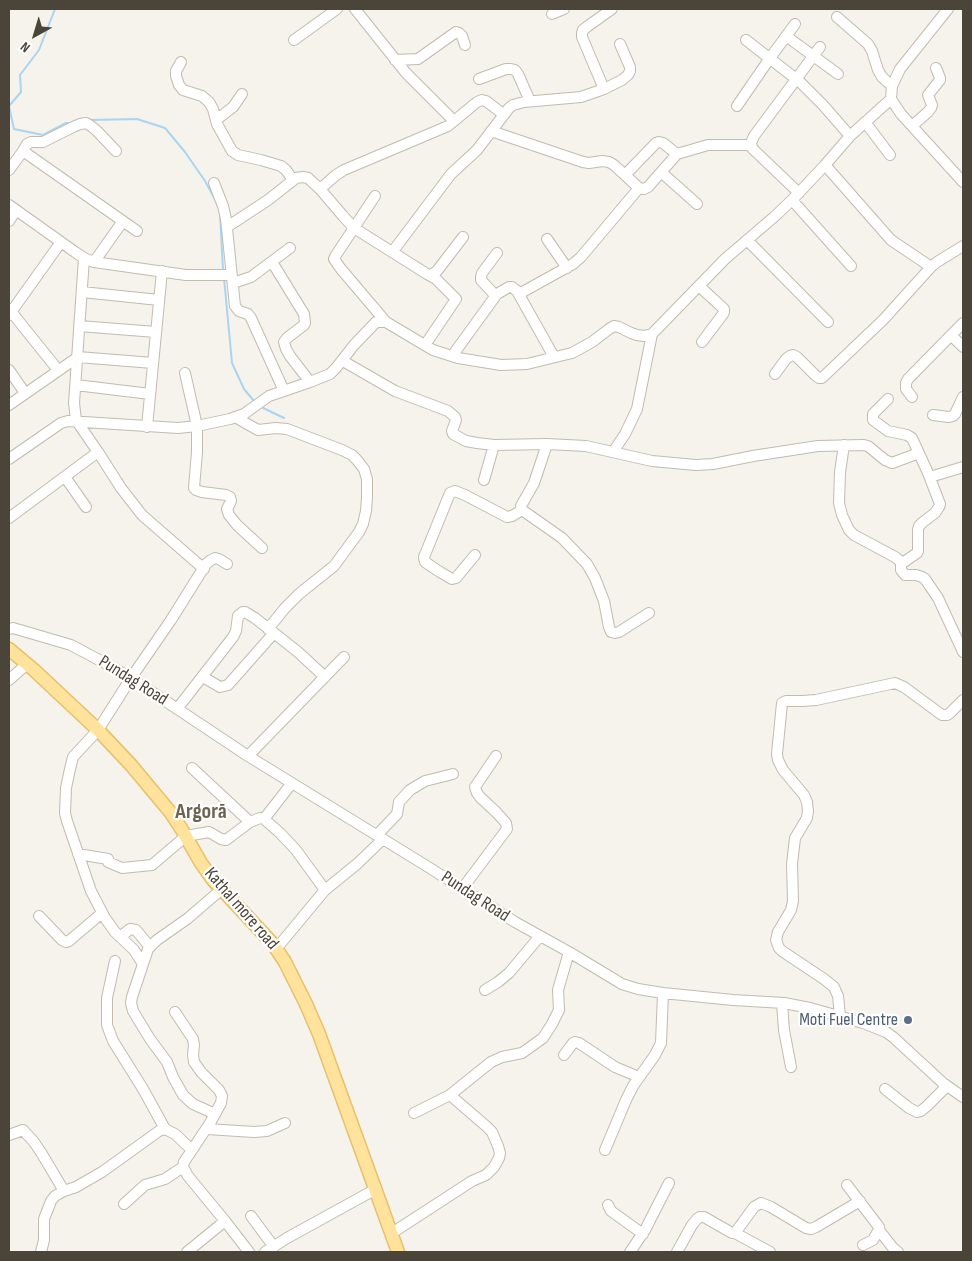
<!DOCTYPE html>
<html>
<head>
<meta charset="utf-8">
<style>
  body { margin:0 }
  #map { position:relative; width:972px; height:1261px; overflow:hidden; background:#f6f3ec; font-family:"Sofia Sans Condensed",sans-serif }
  canvas { display:block }
  .frame { position:absolute; inset:0; border:10px solid #4b4439; pointer-events:none }
  .north { position:absolute; left:10px; top:10px; width:50px; height:50px; -webkit-text-stroke:4px #fff; paint-order:stroke; rotate:219deg; font-size:14px; font-weight:700; line-height:20px; text-align:center; color:#4b4439 }
  .north::after { content:''; display:block; margin:auto; width:18px; height:22px; background:#4b4439; clip-path:polygon(50% 0,100% 100%,50% 72%,0 100%) }
</style>
</head>
<body>
<div id="map">
<canvas width="972" height="1261"></canvas>
<div class="frame"></div>
<div class="north">N</div>
</div>
<script>
const g = document.querySelector('canvas').getContext('2d');
g.lineJoin = 'round';
const shape = rows => new Path2D(rows.map(r => 'M' + r).join(''));
function strokePath(path, color, width, dash) { g.strokeStyle = color; g.lineWidth = width; g.lineCap = dash ? 'butt' : 'round'; g.setLineDash(dash || []); g.stroke(path); }
function write(font, color, halo, rows, align = 'center') {
  g.font = font + ' "Sofia Sans Condensed",sans-serif'; g.lineWidth = 4.5; g.setLineDash([]); g.textBaseline = 'middle'; g.strokeStyle = halo; g.fillStyle = color; for (const [text, x, y, turn = 0] of rows) {
    g.save(); g.translate(x, y); g.rotate((+turn || 0) * Math.PI / 180); g.textAlign = isNaN(turn) ? turn : align; if (halo) g.strokeText(text, 0, 0); g.fillText(text, 0, 0); g.restore();
  }
}
strokePath(shape([
  [55,9,39,50,20,75,21,92,9,106,14,129,43,135,66,123,72,123],
  [89,120,137,119,165,128,185,152,205,181,216,201],
  [220,213,223,270],
  [224,278,232,363,244,389,254,401],
  [259,406,284,418]
]), '#a9d4f2', 2);
const minor = shape([
  [355,9,406,73,454,121],
  [552,14,564,9],
  [837,17,868,44,872,51,878,70,882,77,892,86],
  [786,36,838,74],
  [294,40,337,9],
  [746,40,800,82,823,105,850,136],
  [395,60,418,59,456,32,459,33,462,36,465,45],
  [181,62,176,71,176,76,179,85,183,90,202,96,209,102,213,109,217,124,232,151,238,155,261,160,281,166,286,170,293,180],
  [479,79,506,69,511,69,515,70,518,74,530,101],
  [604,89,582,37,582,33,583,30,588,26,612,9],
  [891,99,892,86,900,69,948,9],
  [737,106,770,58,795,24],
  [216,120,233,107,242,94],
  [865,122,890,155],
  [912,126,928,112,931,108,932,105,928,95,940,80,940,78,936,68],
  [491,131,583,162,589,163,602,161,609,162,614,165,625,175,656,143,659,142,663,143,677,154,708,145,751,145],
  [23,151,27,144,31,142,43,142,73,127,80,124,86,123,91,126,97,131,116,151],
  [825,165,891,240,931,267],
  [9,170,23,151,137,231],
  [661,172,697,204],
  [625,175,639,188,644,189,648,187,677,154],
  [214,183,223,206,226,219,235,306,239,311,248,314,251,318,284,391],
  [320,189,336,175,344,170,448,126,477,102,482,100,486,101,503,114],
  [799,193,756,152,752,148,751,143,754,136,820,47],
  [375,196,336,255,334,259,341,269,386,322],
  [792,200,851,266],
  [9,205,75,252,84,258,94,262,186,275,232,275],
  [9,221,16,210],
  [227,227,268,200,296,178,303,177,308,178,320,189,343,216,354,228,427,274,431,275,437,271,463,237],
  [547,239,567,268],
  [747,240,828,322],
  [393,251,451,174,477,150,509,108,513,105,524,102,581,97,604,89,622,80,628,75,630,71,630,67,620,44],
  [497,253,482,273,481,277,481,280,493,293,497,294,509,287,512,287,517,291,554,357],
  [84,258,74,403,76,420,98,452,121,488,142,515,204,569],
  [94,262,123,221],
  [272,262,304,314,305,323,304,325,287,338,284,342,286,349,290,356,310,382],
  [233,283,251,277,290,248],
  [699,286,724,309,724,312,723,314,702,342],
  [82,292,159,300],
  [519,294,573,264,581,257,639,188],
  [9,309,58,370],
  [9,315,61,242],
  [79,326,156,332],
  [951,335,963,347],
  [425,345,456,299,436,279,427,274],
  [452,356,497,294],
  [343,361,395,391,448,411,455,417,456,420,452,431,453,434,466,441,477,443,494,445,547,444,586,446,652,461,696,465,713,464,753,456,818,446,864,445,868,446,885,460,892,463,919,453],
  [9,370,25,393],
  [185,373,197,426,197,452,194,488,196,490,202,492,226,495,230,497,231,501,227,509,229,515,237,525,262,548],
  [775,374,786,359,790,356,793,355,797,357,815,375,819,378,822,378,883,320,931,267,937,262,963,246],
  [76,385,150,394],
  [912,397,906,389,906,383,908,379,963,323],
  [888,399,873,414,873,420,888,431,907,435,912,438,928,473,940,504,939,507,935,513,923,522,919,526,918,530,918,551,917,553,901,564],
  [9,405,78,357,153,363],
  [933,415,949,417,953,416,955,414,963,397],
  [235,417,258,430,276,428,287,429,342,450,352,455,357,460,364,469,367,479,367,497,366,511,363,524,359,532,334,566,299,594,285,608,268,629],
  [147,427,162,271],
  [547,444,534,483,521,506,522,510,562,538,587,564,595,578,604,601,609,627,611,632,615,633,619,632,649,613],
  [844,445,840,472,839,503,842,515,849,530,854,535,895,557,900,561,901,564,901,570,905,575,916,575,922,577,925,579,938,598,963,652],
  [613,452,625,434,637,409,652,334],
  [9,459,61,423,68,421,178,428,197,426,230,419,244,414,269,396,310,382,330,374,336,368,354,345,376,322,386,322,433,350,458,358,501,365,527,364,572,353,592,342,609,329,614,326,619,327,631,333,637,335,644,336,652,334,725,259,774,217,792,200,825,165,850,136,891,99,901,114,963,182],
  [65,477,86,507],
  [930,477,963,467],
  [484,480,494,445],
  [9,518,98,452],
  [475,555,456,578,452,579,440,572,425,562,424,557,450,493,455,491,465,495,507,517,512,516,522,510],
  [9,629,13,628,71,645,101,661,131,678,248,756,425,865,515,922,569,952,622,984,638,989,663,993,733,1000,784,1003,810,1008,863,1023,886,1032,893,1037,943,1083,963,1097],
  [203,677,220,687,228,685,274,633],
  [9,680,27,664],
  [177,709,233,637,236,631,238,616,243,612,245,612,255,618,298,652,325,677],
  [248,756,344,657],
  [192,768,250,822],
  [264,819,292,783],
  [377,835,397,814,399,802,410,790,425,781,453,774],
  [78,854,108,859],
  [108,862,122,868,152,865,186,836,209,832,221,839,226,840,250,822,260,818,264,819,280,833,296,850,325,890],
  [462,889,507,829,506,823,496,812,480,797,477,793,475,787,496,756],
  [39,916,62,940,66,942,69,941,102,913],
  [120,937,130,929,136,930,150,947],
  [276,949,325,890,357,864,383,839],
  [115,961,107,998,107,1025,113,1041,143,1089,165,1129],
  [143,964,134,950,115,932,105,918,91,891,67,821,65,813,66,788,70,769,73,757,98,730,131,678,171,620,206,564,211,560,215,558,219,559,227,564],
  [485,990,498,982,509,973,540,936],
  [782,1003,784,1030,791,1067],
  [175,1012,193,1039,194,1045,193,1055,194,1062,201,1072,219,1090,222,1096,221,1103,210,1123,184,1162,183,1167,188,1176,225,1221,249,1252],
  [840,1016,838,996,834,987,824,979,782,951,779,948,776,940,778,932,791,910,793,901,792,864,795,838,807,818,808,811,807,802,804,795,783,770,778,760,777,754,782,703,786,701,802,701,816,700,895,683,904,687,942,715,947,715,950,713,963,700],
  [564,1055,573,1043,575,1042,579,1043,615,1067,639,1077],
  [885,1089,909,1108,917,1112,921,1111,927,1106,947,1086],
  [414,1113,450,1095,491,1062,502,1057,522,1053,543,1038,552,1024,559,1010,558,990,569,952],
  [215,1114,193,1104,183,1095,173,1077,167,1062,150,1039,133,1011,131,1003,132,997,148,949,157,940,187,919,222,889],
  [207,1129,254,1132,267,1131,285,1123],
  [9,1135,23,1130,34,1142,42,1154,64,1191],
  [605,1150,626,1100,633,1086,655,1055,661,1043,663,993],
  [847,1185,879,1227,879,1230,877,1233,873,1240,863,1245],
  [124,1204,145,1185,165,1179,183,1167],
  [608,1205,611,1211,643,1234],
  [251,1216,274,1247],
  [879,1230,893,1248,898,1252],
  [392,1233,472,1181,486,1175,494,1167,499,1158,500,1153,498,1146,492,1132,486,1126,450,1095],
  [735,1233,770,1252],
  [41,1252,44,1240,44,1219,51,1201,55,1196,64,1191,76,1187,102,1172,159,1131,165,1129,175,1134,192,1150],
  [187,1252,225,1221],
  [265,1252,287,1238,376,1189],
  [630,1252,645,1230,669,1183],
  [677,1252,692,1225,697,1219,700,1217,704,1217,732,1233,735,1233,754,1207,761,1203,771,1207,806,1228,811,1229,816,1227,860,1201]
]);
const major = shape([
  [9,649,34,670,98,730,131,765,171,813,182,830,201,863,213,880,273,944,285,962,306,1004,319,1034,398,1252]
]);
strokePath(minor, '#c2bbae', 12);
strokePath(major, '#e6c16a', 15);
strokePath(minor, '#fff', 10);
strokePath(major, '#ffe39c', 12);
for (const [x, y, r, color] of [
  [908,1020,5,"#5c6f8a"]
]) { const dot = new Path2D(); dot.arc(x, y, r, 0, 2 * Math.PI); g.fillStyle = color; g.fill(dot); strokePath(dot, '#fff', 2); }
write('18px', '#4b4439', '#fff', [
  ["Pundag Road",133,681,32],
  ["Pundag Road",475,897,33],
  ["Kathal more road",241,909,49]
]);
write('18px', '#4e5e75', '#fff', [
  ["Moti Fuel Centre",898,1020]
], 'right');
write('bold 22px', '#6e6250', '#fff', [
  ["Argorā",201,812]
]);
</script>
</body>
</html>
